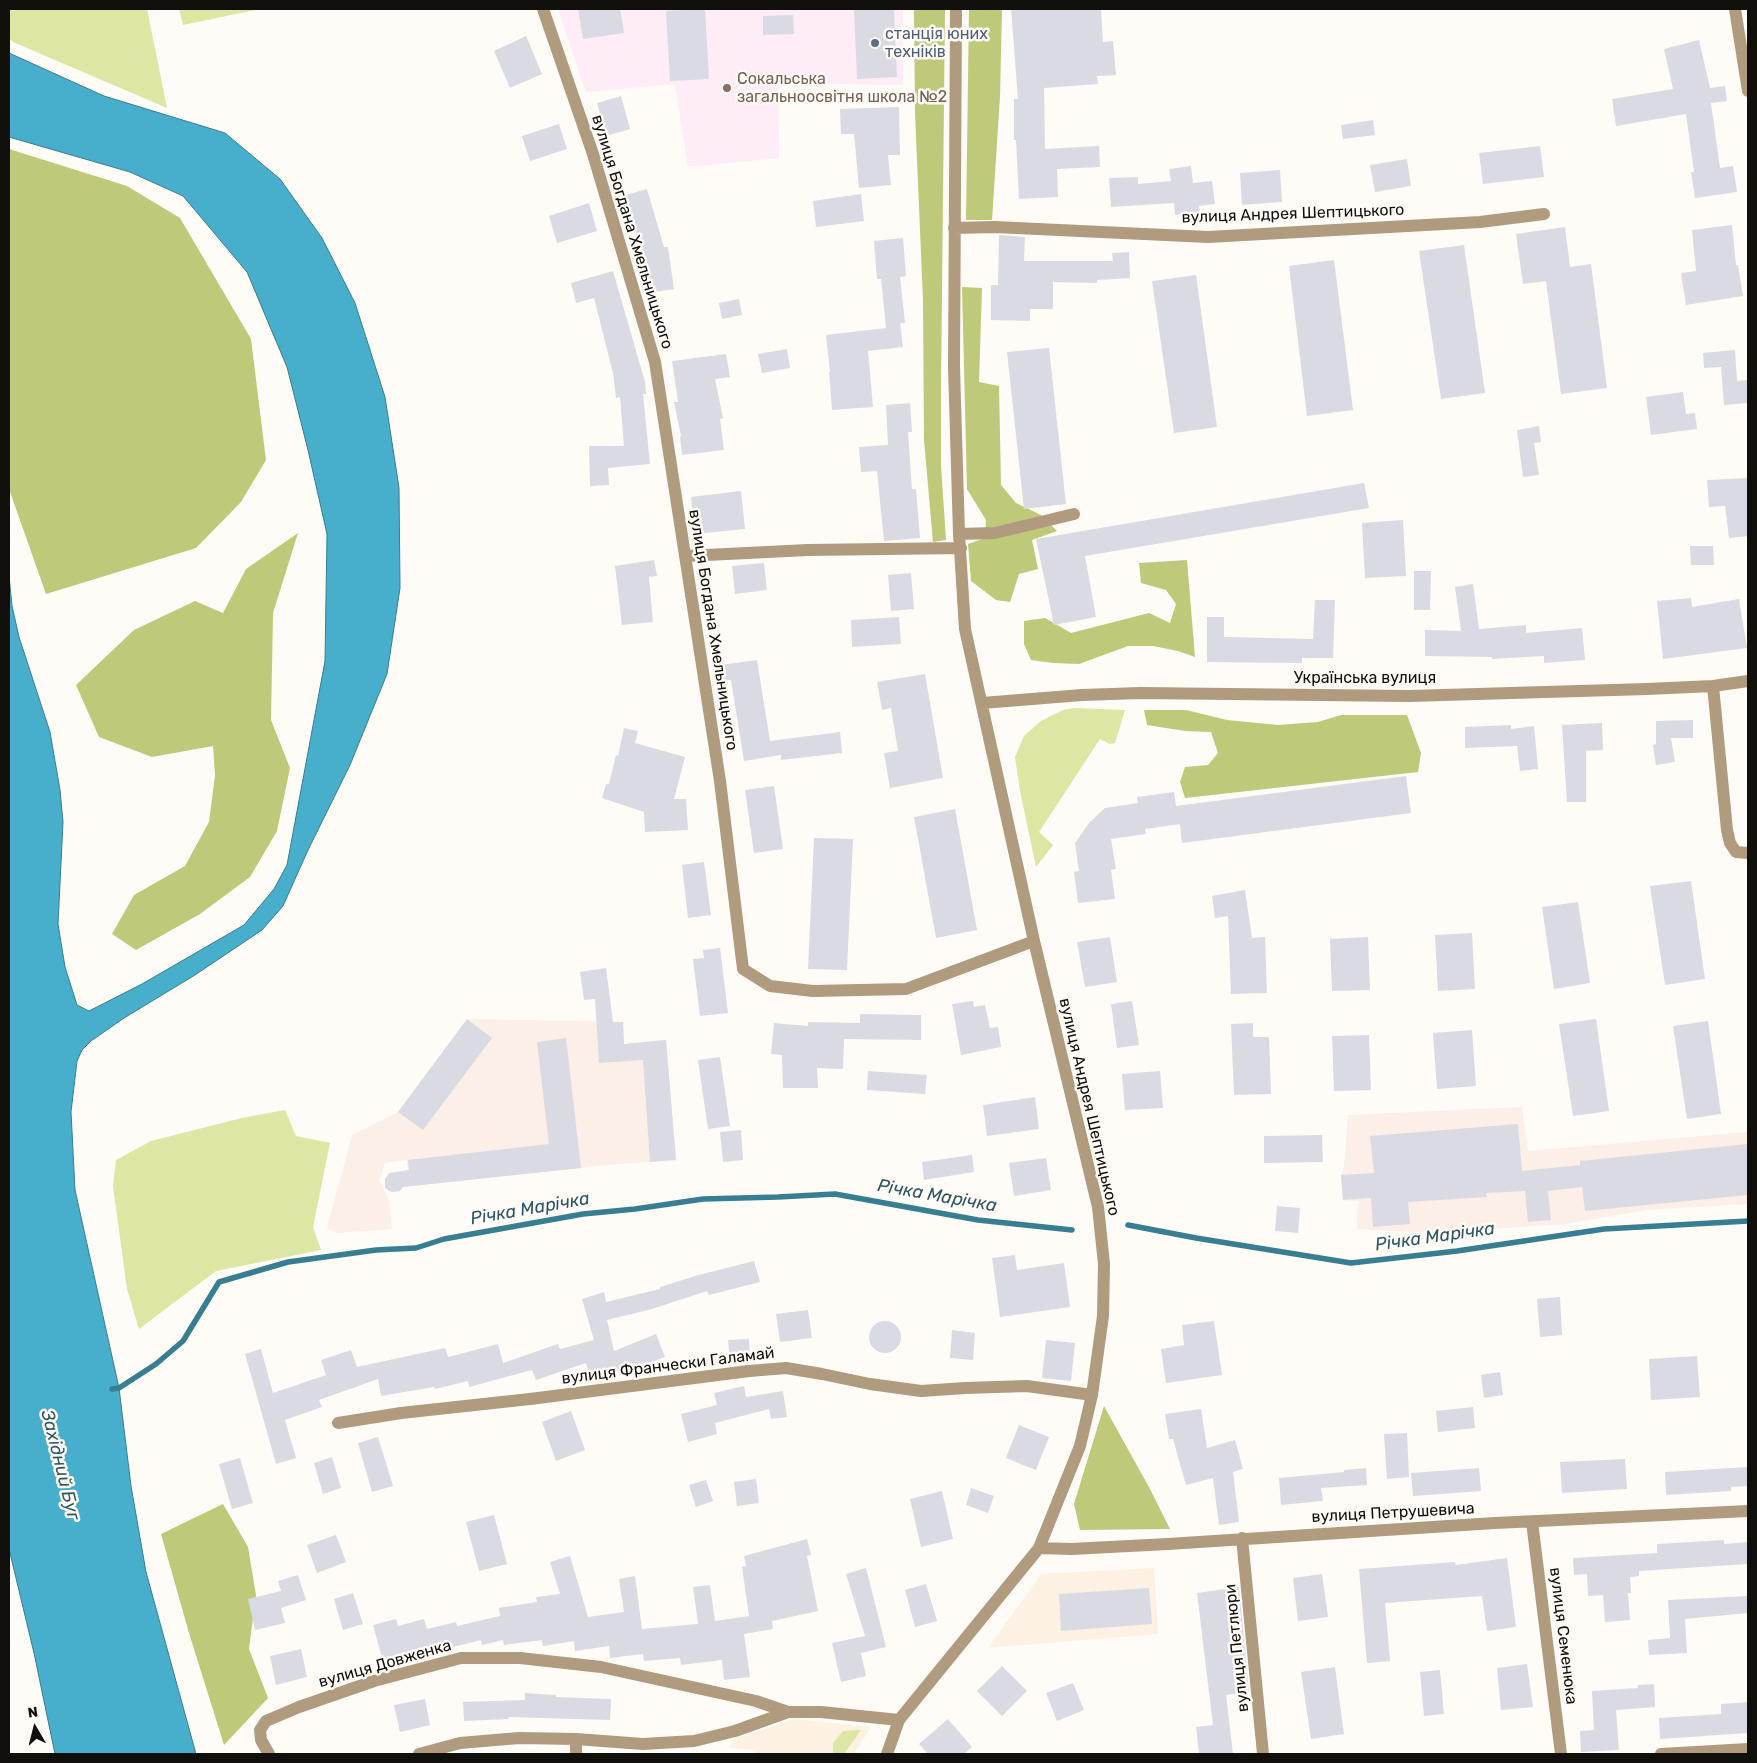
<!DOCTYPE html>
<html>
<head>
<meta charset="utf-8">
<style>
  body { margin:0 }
  #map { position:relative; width:1757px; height:1763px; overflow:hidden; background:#fffbf6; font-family:Rubik,sans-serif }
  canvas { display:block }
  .frame { position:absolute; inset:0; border:10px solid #110f0c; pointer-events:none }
  .north { position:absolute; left:10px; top:1703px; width:50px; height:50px; -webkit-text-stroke:4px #fffbf6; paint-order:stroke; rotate:352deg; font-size:14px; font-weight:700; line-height:20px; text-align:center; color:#110f0c }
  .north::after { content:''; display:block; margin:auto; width:18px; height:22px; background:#110f0c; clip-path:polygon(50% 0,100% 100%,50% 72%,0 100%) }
</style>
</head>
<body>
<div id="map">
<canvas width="1757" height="1763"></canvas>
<div class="frame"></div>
<div class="north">N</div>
</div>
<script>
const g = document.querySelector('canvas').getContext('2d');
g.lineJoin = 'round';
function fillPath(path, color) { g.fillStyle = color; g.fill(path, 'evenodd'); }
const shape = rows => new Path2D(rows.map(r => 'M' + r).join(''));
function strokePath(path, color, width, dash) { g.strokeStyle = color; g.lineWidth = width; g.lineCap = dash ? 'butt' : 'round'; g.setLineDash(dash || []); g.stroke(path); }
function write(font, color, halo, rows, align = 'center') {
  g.font = font + ' Rubik,sans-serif'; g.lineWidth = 5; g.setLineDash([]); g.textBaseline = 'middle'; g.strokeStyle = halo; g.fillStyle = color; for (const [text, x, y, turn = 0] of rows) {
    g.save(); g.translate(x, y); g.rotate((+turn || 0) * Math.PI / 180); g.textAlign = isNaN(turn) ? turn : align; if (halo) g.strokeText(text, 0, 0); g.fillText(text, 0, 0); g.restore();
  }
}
fillPath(shape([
  [1154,1568,1158,1634,988,1648,1041,1574],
  [794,1719,871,1727,854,1754,756,1754,756,1750,730,1748,732,1740]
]), '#fdf1e3');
fillPath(shape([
  [467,1019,623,1022,624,1044,666,1040,676,1160,628,1163,410,1186,407,1160,385,1163,379,1180,389,1199,392,1229,337,1233,327,1228,352,1135,398,1112],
  [1522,1107,1528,1151,1748,1132,1748,1204,1646,1210,1566,1224,1429,1233,1357,1229,1358,1201,1343,1200,1341,1175,1344,1166,1348,1115]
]), '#fcefe7');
fillPath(shape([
  [558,9,903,9,903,85,778,83,779,158,688,167,675,84,586,92]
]), '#feecf7');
fillPath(shape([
  [9,9,147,9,167,108,13,42,9,38],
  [179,9,260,9,183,25],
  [1074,708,1125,710,1115,743,1110,744,1100,739,1039,832,1053,845,1036,867,1020,791,1015,757,1024,736,1041,721,1063,710],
  [285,1110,296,1136,330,1143,313,1227,321,1250,216,1271,139,1329,127,1289,113,1186,116,1160,151,1141,242,1118],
  [861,1730,844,1754,833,1754,833,1743,843,1731]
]), '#dde6a3');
fillPath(shape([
  [914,9,945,9,941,385,941,465,946,540,933,542,924,440,923,300,915,113],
  [969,9,1002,9,1000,97,992,220,966,220],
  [9,149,127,186,180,218,251,339,266,460,241,502,196,548,46,594,9,489],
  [962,287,982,288,979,382,999,386,1001,485,1016,503,1041,515,1057,531,1032,540,1038,569,1019,574,1010,602,996,600,971,581,968,544,985,538,986,520,967,489],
  [298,533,273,613,271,720,290,768,277,831,250,877,200,914,136,950,112,934,134,895,185,866,209,822,215,775,213,746,152,757,99,737,76,685,134,630,195,601,223,613,246,569],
  [1187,560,1195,657,1178,651,1153,646,1128,646,1079,664,1053,663,1031,660,1024,644,1024,621,1045,618,1071,633,1149,613,1170,623,1176,604,1166,590,1141,583,1139,563],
  [1144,710,1186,710,1227,720,1278,725,1318,722,1341,715,1407,715,1421,753,1418,772,1185,798,1180,782,1185,767,1208,765,1218,753,1211,732,1185,731,1147,725],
  [1104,1406,1150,1489,1170,1529,1080,1530,1074,1504],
  [223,1504,248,1547,256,1595,249,1649,268,1698,224,1745,189,1633,161,1534]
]), '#bfc97a');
const water = shape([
  [9,53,104,96,225,133,280,179,322,238,355,303,385,397,399,488,400,588,387,674,350,765,308,850,283,906,262,930,195,975,124,1018,91,1041,82,1050,77,1061,71,1112,75,1190,119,1388,131,1486,146,1572,196,1754,55,1754,34,1653,9,1549,9,576,12,606,19,637,50,732,60,790,63,822,58,924,65,967,77,1005,89,1011,142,984,244,925,274,889,287,865,325,661,327,534,308,450,287,367,247,272,183,196,130,172,9,137,9,53]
]);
fillPath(water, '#47aecb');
strokePath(water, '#377e92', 1);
strokePath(shape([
  [1128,1225,1196,1238,1351,1263,1457,1251,1604,1229,1748,1221],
  [112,1389,119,1388,156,1364,183,1341,219,1282,288,1262,376,1250,416,1248,444,1239,583,1214,635,1209,703,1199,778,1197,835,1194,978,1220,1072,1230]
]), '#377e92', 5.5);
fillPath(shape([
  [578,9,620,9,624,33,583,39],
  [705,9,709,79,670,81,666,11],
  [854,9,894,9,897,77,857,79],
  [1011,9,1101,9,1103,42,1113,41,1116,75,1097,76,1098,84,1044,88,1045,149,1099,146,1100,167,1057,169,1058,197,1019,199,1016,140,1014,140,1014,99,1018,99],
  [793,15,794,34,763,35,763,16],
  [526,36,542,74,510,88,494,51],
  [1699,40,1710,88,1725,86,1727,101,1711,103,1720,168,1733,166,1737,192,1695,198,1691,172,1694,172,1686,114,1616,126,1612,99,1673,89,1664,49],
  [621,96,630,129,606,136,597,103],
  [899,107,900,155,888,155,891,185,859,188,854,134,841,134,840,109],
  [1373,120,1375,135,1343,139,1341,125],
  [559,124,567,149,530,161,522,136],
  [1540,146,1544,177,1483,184,1479,153],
  [1407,159,1411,186,1375,192,1370,165],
  [1191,166,1193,183,1212,181,1215,204,1199,206,1200,212,1175,215,1174,203,1111,207,1109,178,1138,177,1138,184,1171,181,1169,169],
  [1280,170,1282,202,1242,205,1240,173],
  [647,189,664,247,668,247,674,289,648,293,640,235,637,236,626,195],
  [861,194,864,221,816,227,813,201],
  [589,203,597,231,557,243,549,216],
  [1732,225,1736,265,1738,265,1743,296,1686,305,1681,273,1696,271,1692,230],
  [1565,227,1570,267,1591,264,1607,388,1561,394,1546,281,1523,284,1516,234],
  [999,235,1025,237,1024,261,1113,261,1112,253,1129,252,1130,278,1097,280,1097,283,1053,282,1053,309,1030,309,1030,321,991,320,991,285,998,285],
  [903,238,906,276,900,277,905,323,900,323,903,347,868,351,873,407,832,410,829,372,830,372,826,335,886,328,881,279,877,279,874,241],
  [1464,245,1485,393,1441,399,1419,251],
  [1334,260,1353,410,1307,416,1289,266],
  [613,271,645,382,646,394,643,394,650,464,608,468,609,485,590,486,589,446,624,446,620,397,616,398,613,373,594,298,576,303,571,283],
  [1196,275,1217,427,1174,433,1152,281],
  [739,299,742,315,722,319,719,303],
  [1049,348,1066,504,1024,509,1007,352],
  [787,349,790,368,762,373,758,354],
  [1735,350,1737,381,1748,380,1748,403,1724,405,1721,367,1704,368,1703,353],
  [726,354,730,377,715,379,723,418,720,419,724,450,682,455,680,437,681,436,674,402,678,402,672,361],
  [1683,392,1686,414,1695,413,1697,429,1651,435,1646,397],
  [910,403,912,432,908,432,912,489,916,489,920,538,884,541,877,471,861,472,859,447,888,445,886,405],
  [1539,426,1541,442,1534,443,1539,475,1523,477,1517,430],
  [1748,478,1748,536,1729,538,1725,506,1709,507,1707,480],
  [1364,483,1369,508,1085,556,1096,617,1054,625,1036,539],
  [741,491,745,529,695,534,691,497],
  [1403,520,1406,576,1365,578,1362,523],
  [1690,546,1713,546,1714,565,1691,565],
  [654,560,657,576,649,577,653,622,622,625,615,566],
  [764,563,767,590,735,594,732,566],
  [1414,571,1431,571,1430,610,1414,610],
  [911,573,914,609,891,611,888,575],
  [1473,584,1479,629,1526,625,1526,633,1582,628,1585,660,1544,663,1544,656,1492,659,1492,657,1425,656,1425,630,1461,631,1455,587],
  [1691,598,1692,607,1739,599,1747,648,1663,659,1657,601],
  [1315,600,1335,600,1333,658,1302,658,1302,663,1207,662,1207,617,1224,617,1224,637,1313,639],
  [899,617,901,644,852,647,851,620],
  [757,660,770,741,840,732,842,753,781,760,781,755,744,761,731,680,722,681,720,665],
  [925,674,943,778,890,788,884,753,898,751,891,708,882,710,877,682],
  [1693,720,1693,738,1671,738,1675,762,1656,765,1653,745,1656,744,1656,721],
  [1602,723,1603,750,1586,751,1586,802,1567,802,1562,725],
  [1511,725,1511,729,1534,726,1538,769,1520,771,1517,746,1465,748,1465,727],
  [624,728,638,731,635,743,685,757,674,799,686,799,688,830,645,832,644,812,602,798,606,784,609,784,616,755,618,756],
  [1406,776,1411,813,1182,843,1180,824,1145,829,1146,834,1111,839,1116,869,1111,870,1115,899,1078,903,1074,872,1079,871,1075,843,1089,823,1105,808,1138,803,1137,797,1174,792,1176,806],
  [774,786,783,849,754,853,745,790],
  [955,809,977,930,936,938,914,817],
  [814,838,853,839,847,970,808,969],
  [704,862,711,915,688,918,682,865],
  [1691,881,1705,979,1665,985,1650,886],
  [1245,890,1252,938,1265,937,1267,993,1231,994,1228,916,1215,918,1212,896],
  [1578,902,1590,983,1554,989,1542,907],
  [1472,933,1475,989,1438,991,1435,935],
  [1110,937,1117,982,1085,987,1077,942],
  [1368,937,1370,990,1332,991,1330,939],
  [720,948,728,1013,700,1016,693,959,704,958,703,950],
  [606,968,613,1022,623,1022,624,1044,666,1040,676,1160,650,1162,643,1060,599,1063,595,999,584,1000,580,972],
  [973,1001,974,1007,985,1005,990,1028,998,1027,1001,1047,961,1055,952,1004],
  [1132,1001,1139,1045,1117,1048,1111,1004],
  [860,1014,921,1015,921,1040,844,1039,843,1069,817,1068,818,1088,783,1088,782,1055,771,1054,774,1023,808,1026,808,1022,860,1023],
  [467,1019,492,1038,423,1130,398,1112],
  [1596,1019,1609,1111,1573,1116,1559,1024],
  [1708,1021,1721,1114,1687,1119,1673,1026],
  [1253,1023,1253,1037,1269,1037,1271,1094,1234,1095,1231,1024],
  [1472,1030,1476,1086,1437,1089,1433,1033],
  [1369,1035,1371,1090,1334,1091,1332,1036],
  [566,1038,581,1168,403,1187,400,1191,391,1192,385,1188,385,1179,389,1173,409,1170,408,1160,549,1144,537,1042],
  [720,1057,730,1126,708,1129,698,1060],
  [868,1071,927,1075,925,1094,867,1090],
  [1160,1071,1163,1108,1125,1110,1122,1074],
  [1035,1097,1039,1129,987,1136,983,1105],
  [1518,1124,1522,1171,1580,1165,1580,1161,1748,1144,1748,1195,1585,1211,1582,1187,1548,1191,1551,1220,1528,1222,1525,1191,1486,1193,1487,1197,1408,1202,1410,1224,1373,1227,1371,1198,1343,1200,1341,1175,1374,1173,1370,1136],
  [741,1130,743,1160,723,1162,720,1132],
  [1322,1135,1323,1162,1264,1163,1264,1136],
  [972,1155,974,1172,924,1180,922,1162],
  [1046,1158,1051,1190,1014,1196,1009,1163],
  [1277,1206,1300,1208,1298,1233,1275,1231],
  [1015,1255,1017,1270,1064,1263,1070,1307,1000,1317,992,1258],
  [754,1261,760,1282,709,1295,707,1291,652,1309,607,1320,614,1351,656,1334,665,1357,640,1366,640,1365,590,1378,586,1363,536,1380,532,1370,469,1387,468,1381,435,1389,434,1387,381,1396,378,1379,319,1400,322,1407,285,1420,296,1458,276,1464,245,1354,261,1349,273,1393,326,1375,321,1360,351,1350,357,1367,445,1348,448,1357,498,1344,503,1363,558,1344,560,1349,594,1340,582,1299,604,1292,606,1302,660,1289,660,1287,695,1276],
  [1560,1297,1562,1335,1540,1337,1537,1299],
  [808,1310,812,1338,780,1342,776,1314],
  [1214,1321,1222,1375,1166,1383,1161,1349,1184,1345,1182,1325],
  '869 1337a16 16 0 1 1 32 0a16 16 0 1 1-32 0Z',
  [952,1330,975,1333,973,1360,950,1358],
  [749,1339,750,1360,730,1361,728,1340],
  [1046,1340,1075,1343,1071,1381,1042,1378],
  [1697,1356,1700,1397,1651,1400,1649,1359],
  [1500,1372,1503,1395,1484,1398,1481,1375],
  [744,1386,746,1397,783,1391,787,1417,771,1419,769,1409,715,1423,717,1434,688,1442,681,1414,717,1405,714,1393],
  [1473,1407,1475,1428,1438,1432,1436,1411],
  [1201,1409,1207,1448,1235,1440,1243,1469,1233,1472,1239,1522,1219,1525,1213,1478,1186,1485,1173,1439,1169,1439,1165,1414],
  [571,1411,585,1450,556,1461,542,1422],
  [1019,1425,1049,1437,1036,1470,1006,1458],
  [1407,1433,1409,1477,1387,1479,1384,1434],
  [378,1437,393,1486,372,1492,358,1443],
  [332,1457,341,1488,323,1494,314,1463],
  [240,1458,253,1503,232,1509,219,1464],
  [1625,1459,1627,1489,1562,1493,1560,1462],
  [1748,1467,1748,1486,1731,1487,1731,1491,1666,1495,1665,1472],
  [1366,1468,1367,1485,1321,1488,1323,1501,1281,1505,1279,1478,1344,1472,1344,1470],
  [1479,1468,1481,1491,1413,1496,1411,1473],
  [756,1479,759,1503,737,1506,734,1482],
  [706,1480,713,1501,696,1507,689,1485],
  [971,1488,994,1496,988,1513,966,1505],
  [942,1491,953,1539,921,1547,910,1499],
  [494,1515,507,1564,479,1571,466,1522],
  [336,1535,346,1562,317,1573,307,1545],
  [807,1539,811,1555,807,1556,818,1611,772,1621,773,1629,744,1634,750,1677,724,1680,722,1660,681,1665,680,1658,644,1661,643,1654,610,1658,609,1646,575,1651,574,1641,543,1646,542,1640,504,1645,503,1640,482,1645,481,1640,433,1652,434,1656,417,1660,416,1656,384,1665,373,1625,396,1619,398,1626,424,1619,427,1629,456,1622,457,1626,500,1616,499,1608,537,1602,536,1597,560,1594,550,1562,570,1556,588,1617,624,1612,619,1579,635,1576,642,1629,698,1624,693,1587,710,1585,715,1621,749,1616,742,1567,746,1566,744,1556],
  [1724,1540,1724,1544,1748,1542,1748,1564,1639,1571,1639,1576,1630,1577,1631,1593,1628,1593,1630,1620,1605,1622,1603,1595,1588,1596,1587,1574,1574,1575,1573,1558,1657,1553,1657,1544],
  [1507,1558,1516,1627,1487,1631,1482,1596,1385,1603,1390,1661,1367,1663,1359,1569,1455,1562,1456,1565],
  [866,1568,886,1647,861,1653,866,1676,841,1682,832,1643,865,1636,846,1574],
  [1322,1574,1328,1617,1298,1621,1293,1578],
  [298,1575,306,1600,281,1608,285,1623,255,1630,248,1599,281,1591,278,1581],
  [926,1584,937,1621,915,1627,905,1590],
  [1239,1587,1249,1692,1226,1695,1233,1754,1199,1754,1196,1727,1213,1725,1197,1593],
  [1149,1588,1152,1624,1061,1631,1059,1594],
  [353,1593,363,1624,343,1630,334,1599],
  [1748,1596,1748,1613,1685,1619,1687,1653,1649,1655,1648,1640,1670,1638,1668,1600],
  [301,1649,307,1677,276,1685,270,1656],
  [1527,1664,1533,1707,1501,1710,1497,1668],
  [1002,1666,1027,1691,1002,1716,977,1691],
  [1335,1667,1344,1734,1311,1739,1301,1672],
  [1440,1670,1444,1714,1424,1716,1420,1672],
  [1073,1683,1084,1710,1057,1721,1046,1693],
  [1654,1684,1655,1707,1616,1710,1619,1750,1581,1752,1580,1731,1594,1730,1592,1691,1638,1688,1638,1685],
  [525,1693,556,1695,556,1697,611,1699,610,1720,508,1717,509,1719,464,1721,463,1702,525,1700],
  [425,1699,430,1725,400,1732,394,1705],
  [1748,1702,1748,1733,1660,1739,1659,1718,1721,1714,1721,1704],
  [948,1719,972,1747,964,1754,928,1754,919,1744]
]), '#dadae3');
strokePath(shape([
  [543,9,593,154,655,362,720,781,743,969,770,986,813,991,906,989,1034,941],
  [1735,9,1748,91],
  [954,228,995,227,1208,237,1480,222,1544,214],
  [959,534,995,533,1074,514],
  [686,556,808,550,961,548],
  [1713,686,1727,830,1730,843,1736,852,1748,853],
  [982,703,1082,695,1140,693,1409,696,1647,689,1713,686,1748,681],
  [338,1423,401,1413,530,1399,749,1371,786,1368,822,1374,870,1384,921,1391,965,1388,1027,1386,1092,1395],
  [1532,1522,1561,1754],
  [1242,1538,1263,1754],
  [1039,1548,1071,1549,1168,1544,1495,1523,1748,1511],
  [576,1739,576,1754],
  [269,1754,261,1740,260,1730,266,1721,299,1707,374,1681,461,1658,520,1658,601,1667,756,1701,788,1712,821,1712,899,1720],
  [419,1754,460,1743,519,1738,576,1739,643,1744,694,1741,735,1731,788,1712],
  [887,1754,899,1720,1039,1548,1080,1446,1092,1395,1103,1316,1104,1264,1098,1207,1034,941,965,629,959,534,954,367,956,9],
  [1661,1754,1748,1749]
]), '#b19b7f', 12);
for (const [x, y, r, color] of [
  [875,43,5,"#5c6f8a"],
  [727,88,5,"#8d6e63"]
]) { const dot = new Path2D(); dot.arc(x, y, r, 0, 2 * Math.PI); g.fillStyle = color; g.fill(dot); strokePath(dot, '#fffbf6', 2); }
write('16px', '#4e5e75', '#fffbf6', [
  ["станція юних",885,34],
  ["техніків",885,52]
], 'left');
write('16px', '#785e54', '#fffbf6', [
  ["Сокальська",737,79],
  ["загальноосвітня школа №2",737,97]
], 'left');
write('16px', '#110f0c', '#fffbf6', [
  ["вулиця Андрея Шептицького",1293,214,-2],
  ["вулиця Богдана Хмельницького",632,232,73],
  ["вулиця Богдана Хмельницького",713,630,81],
  ["Українська вулиця",1365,678],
  ["вулиця Андрея Шептицького",1089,1107,77],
  ["вулиця Франчески Галамай",668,1366,-7],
  ["вулиця Петрушевича",1393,1513,-3],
  ["вулиця Семенюка",1563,1636,83],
  ["вулиця Петлюри",1237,1648,-96],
  ["вулиця Довженка",385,1664,-16]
]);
write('italic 18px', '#2b5764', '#fffbf6', [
  ["Річка Марічка",937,1196,10],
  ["Річка Марічка",530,1209,-10],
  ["Річка Марічка",1435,1237,-8],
  ["Західний Буг",60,1465,76]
]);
</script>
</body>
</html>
